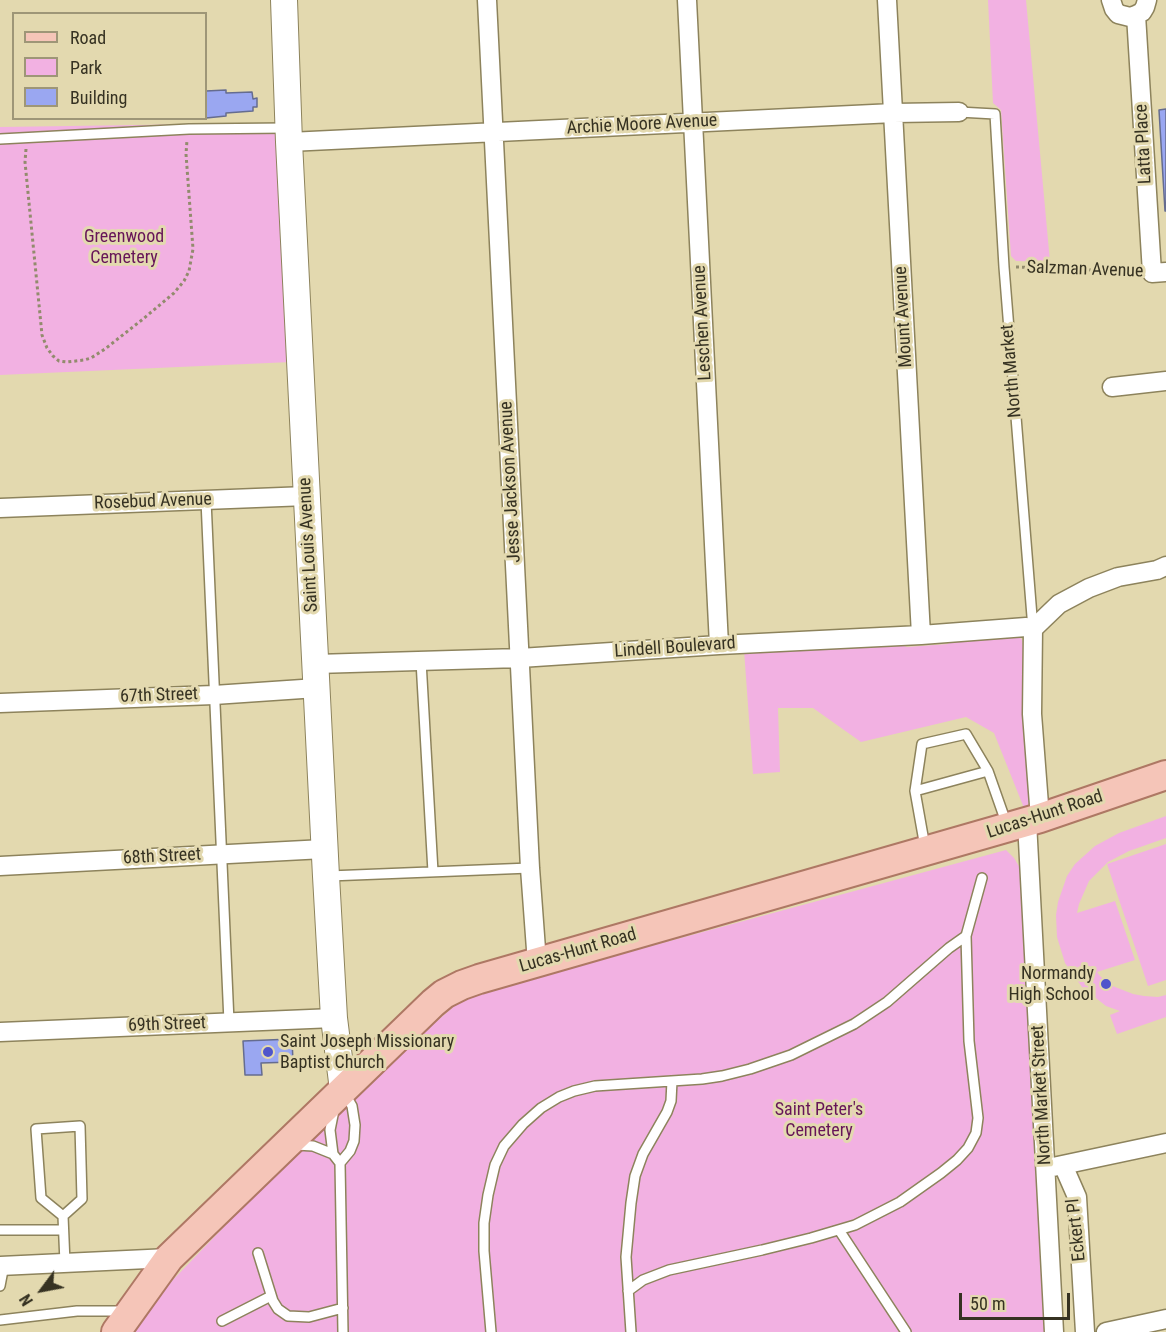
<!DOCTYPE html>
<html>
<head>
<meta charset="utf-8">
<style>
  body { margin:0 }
  #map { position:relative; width:1166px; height:1332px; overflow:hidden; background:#e3d9af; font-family:"Roboto Condensed",sans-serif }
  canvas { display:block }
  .legend { position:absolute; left:12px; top:12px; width:195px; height:108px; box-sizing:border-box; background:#e3d9af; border:2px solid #9e9677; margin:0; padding:8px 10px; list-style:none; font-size:18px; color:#363222 }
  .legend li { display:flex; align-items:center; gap:12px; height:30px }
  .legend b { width:30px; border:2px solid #9e9677 }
  .north { position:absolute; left:12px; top:1260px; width:60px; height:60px; -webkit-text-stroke:4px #e3d9af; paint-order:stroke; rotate:238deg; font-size:16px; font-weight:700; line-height:24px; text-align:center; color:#363222 }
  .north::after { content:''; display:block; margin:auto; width:21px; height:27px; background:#363222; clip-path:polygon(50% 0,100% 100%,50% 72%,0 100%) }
  .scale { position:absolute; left:959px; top:1293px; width:111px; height:27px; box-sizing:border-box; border:3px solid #363222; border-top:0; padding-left:8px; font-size:18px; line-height:21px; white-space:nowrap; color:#363222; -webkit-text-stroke:4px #e3d9af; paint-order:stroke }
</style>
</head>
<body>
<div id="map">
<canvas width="1166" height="1332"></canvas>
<ul class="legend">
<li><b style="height:8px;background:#f5c5b8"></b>Road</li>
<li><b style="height:16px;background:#f2b1e2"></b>Park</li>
<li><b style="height:16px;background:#9aa7f1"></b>Building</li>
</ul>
<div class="north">N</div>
<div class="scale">50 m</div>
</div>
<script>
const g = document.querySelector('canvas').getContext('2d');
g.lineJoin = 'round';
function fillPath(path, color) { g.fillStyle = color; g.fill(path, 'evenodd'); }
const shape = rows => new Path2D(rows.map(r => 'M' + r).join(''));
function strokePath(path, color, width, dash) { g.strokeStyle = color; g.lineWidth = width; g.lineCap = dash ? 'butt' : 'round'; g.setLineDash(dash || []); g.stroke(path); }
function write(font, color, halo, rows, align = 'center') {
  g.font = font + ' "Roboto Condensed",sans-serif'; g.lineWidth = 6; g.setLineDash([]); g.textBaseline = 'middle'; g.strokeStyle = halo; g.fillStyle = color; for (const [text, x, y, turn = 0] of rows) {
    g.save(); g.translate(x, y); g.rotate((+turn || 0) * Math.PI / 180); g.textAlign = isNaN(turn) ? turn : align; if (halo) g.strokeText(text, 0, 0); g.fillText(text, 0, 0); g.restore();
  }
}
fillPath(shape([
  [988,0,1026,0,1050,262,1016,261,1011,256,1001,110,993,103],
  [277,123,291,362,0,375,0,127],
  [1018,635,1022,640,1023,648,1032,801,1024,808,994,733,966,717,861,742,813,708,778,708,780,772,753,774,744,650,892,641,907,647,948,644,949,639],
  [1166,816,1166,838,1129,851,1108,862,1089,881,1079,904,1077,913,1115,901,1135,960,1097,972,1100,976,1110,985,1133,994,1144,996,1158,997,1166,995,1166,1017,1117,1034,1110,1015,1120,1011,1106,1006,1082,987,1065,963,1057,937,1056,915,1058,902,1067,876,1075,864,1095,846,1119,833],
  [1166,844,1166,980,1148,986,1107,864],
  [1006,850,1014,858,1020,868,1044,1332,134,1332,140,1321,168,1285,246,1204,378,1072,459,1002,481,992]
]), '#f2b1e2');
const building = shape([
  [226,90,226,93,252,92,253,99,257,98,257,107,253,107,253,111,226,113,226,116,206,118,206,91,226,90],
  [1166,109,1166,211,1165,211,1159,110,1166,109],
  [292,1039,293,1062,261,1063,262,1075,245,1075,243,1041,292,1039]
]);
fillPath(building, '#9aa7f1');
strokePath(building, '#656c8f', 1.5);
const lane = shape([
  [959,112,995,114,1004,267,1033,629],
  [0,139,189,129,286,128],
  [206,500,229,1022],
  [421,661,433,872],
  [915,791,922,744,966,734,988,771],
  [925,847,915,791,988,771,1007,825],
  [329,876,530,868],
  [334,1110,330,1130,333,1154,340,1163,343,1332],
  [296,1145,313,1146,333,1154],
  [340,1163,350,1151,354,1141,355,1125,352,1106,345,1094],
  [63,1216,82,1199,80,1126,36,1129,41,1198,63,1216,65,1263],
  [0,1230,63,1230],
  [839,1230,906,1332],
  [258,1253,273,1301,278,1309,288,1316,309,1317,343,1308],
  [0,1286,4,1265],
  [628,1291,643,1280,669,1270,762,1250,811,1238,855,1225,900,1202,941,1173,957,1160,968,1148,976,1133,978,1118,969,1041,966,936,982,878],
  [0,1320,77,1311,123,1311],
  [222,1321,271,1296],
  [491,1332,484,1251,484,1223,488,1195,495,1165,504,1146,523,1124,541,1108,559,1097,574,1091,595,1086,702,1079,722,1076,750,1069,791,1055,854,1024,887,1002,949,948,966,936],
  [631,1332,626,1257,631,1203,635,1176,643,1154,667,1112,671,1101,672,1081]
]);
const street = shape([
  [487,0,530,868,537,963],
  [687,0,719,645],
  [887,0,921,635],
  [1111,0,1114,9,1118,14,1130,17,1136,15,1142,12,1145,7,1147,0],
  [1136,15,1152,273,1166,272],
  [289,142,894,113,959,112],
  [1112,387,1166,381],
  [0,508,307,496],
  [1033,629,1032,714,1040,818],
  [1033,629,1059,604,1089,588,1118,577,1157,570,1166,566],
  [316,664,520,658,719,645,921,635,1026,627,1033,629],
  [0,703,214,695,317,688],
  [1027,822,1054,1332],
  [0,866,324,849],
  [0,1032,334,1018],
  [1063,1165,1077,1197,1085,1332],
  [1053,1167,1166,1143],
  [0,1266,169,1258],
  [1106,1332,1166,1319]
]);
const secondary = shape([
  [284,0,289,142,326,876,334,1018,343,1090]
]);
const primary = shape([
  [116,1332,169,1258,433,1003,444,994,462,985,479,979,1040,818,1166,775]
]);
strokePath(lane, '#8d835c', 12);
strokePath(street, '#8d835c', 21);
strokePath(secondary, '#8d835c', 28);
strokePath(primary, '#ae7864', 32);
strokePath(shape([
  [26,149,25,162,42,335,47,348,53,356,59,361,67,362,84,360,91,358,105,349,143,319,174,293,184,281,189,271,193,249,186,154,187,140],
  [1016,267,1138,272]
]), '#928b6d', 3, [3, 3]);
strokePath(lane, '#fff', 9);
strokePath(street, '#fff', 18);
strokePath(secondary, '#fff', 26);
strokePath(primary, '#f5c5b8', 28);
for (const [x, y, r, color] of [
  [1106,984,6,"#4f55cb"],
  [268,1052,6,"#4f55cb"]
]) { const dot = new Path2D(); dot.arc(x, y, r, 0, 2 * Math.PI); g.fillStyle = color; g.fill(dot); strokePath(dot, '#e3d9af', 2); }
write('18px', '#363222', '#e3d9af', [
  ["Archie Moore Avenue",642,125,-3],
  ["Latta Place",1144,144,-93],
  ["Salzman Avenue",1085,270,2],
  ["Mount Avenue",904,317,-93],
  ["Leschen Avenue",703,323,-93],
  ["North Market",1012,371,-95],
  ["Jesse Jackson Avenue",511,482,-93],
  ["Rosebud Avenue",153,502,-2],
  ["Saint Louis Avenue",309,545,-93],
  ["Lindell Boulevard",675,648,-4],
  ["67th Street",159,696,-2],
  ["Lucas-Hunt Road",1045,815,-18],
  ["68th Street",162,857,-3],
  ["Lucas-Hunt Road",578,951,-16],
  ["69th Street",167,1025,-2],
  ["North Market Street",1042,1095,-93],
  ["Eckert Pl",1077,1230,-96]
]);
write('18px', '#661458', '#e3d9af', [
  ["Greenwood",124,237],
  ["Cemetery",124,258],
  ["Saint Peter's",819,1110],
  ["Cemetery",819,1131]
]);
write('18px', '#363222', '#e3d9af', [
  ["Normandy",1094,974],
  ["High School",1094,995],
  ["Saint Joseph Missionary",280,1042,"left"],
  ["Baptist Church",280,1063,"left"]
], 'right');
</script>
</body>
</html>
